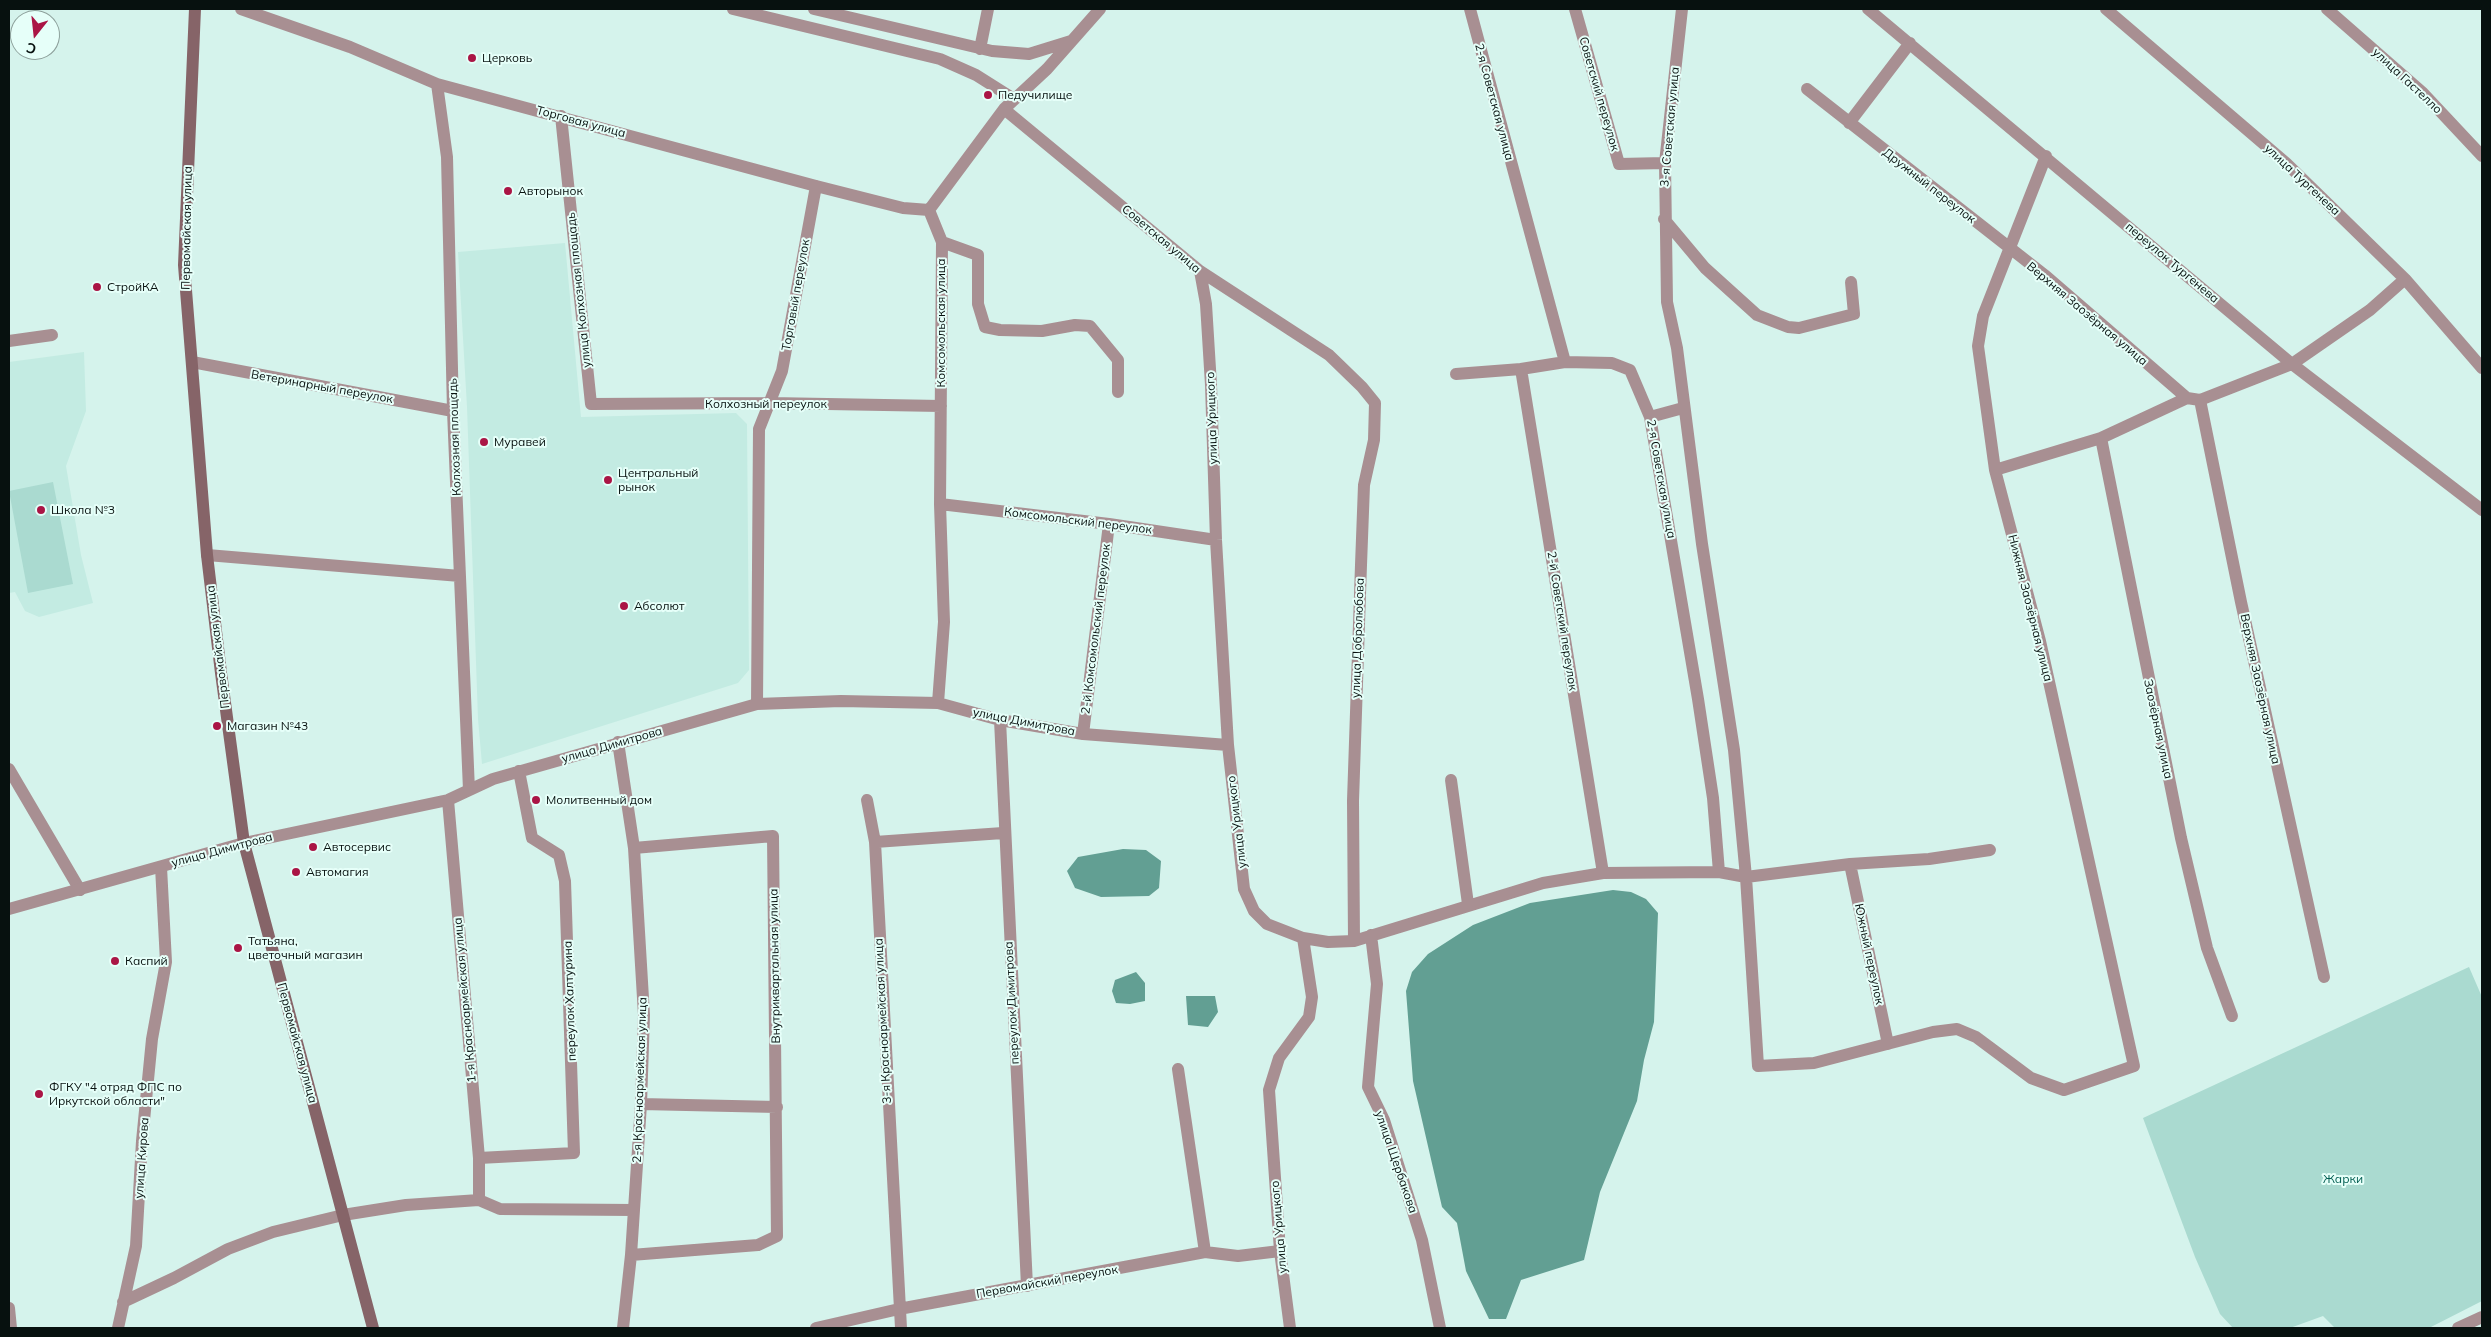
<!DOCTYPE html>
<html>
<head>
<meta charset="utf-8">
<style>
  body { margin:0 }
  #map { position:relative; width:2491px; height:1337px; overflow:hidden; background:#d5f3ec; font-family:Mulish,sans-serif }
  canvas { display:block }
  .frame { position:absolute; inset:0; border:10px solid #07110f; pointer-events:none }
  .north { position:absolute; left:10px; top:10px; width:50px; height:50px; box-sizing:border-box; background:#e6fff9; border:1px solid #8da09b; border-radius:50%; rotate:196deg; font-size:14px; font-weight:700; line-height:20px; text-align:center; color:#07110f }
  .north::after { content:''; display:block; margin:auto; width:18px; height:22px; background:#aa1545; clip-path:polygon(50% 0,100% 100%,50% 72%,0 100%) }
</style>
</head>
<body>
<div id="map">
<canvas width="2491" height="1337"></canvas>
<div class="frame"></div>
<div class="north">С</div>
</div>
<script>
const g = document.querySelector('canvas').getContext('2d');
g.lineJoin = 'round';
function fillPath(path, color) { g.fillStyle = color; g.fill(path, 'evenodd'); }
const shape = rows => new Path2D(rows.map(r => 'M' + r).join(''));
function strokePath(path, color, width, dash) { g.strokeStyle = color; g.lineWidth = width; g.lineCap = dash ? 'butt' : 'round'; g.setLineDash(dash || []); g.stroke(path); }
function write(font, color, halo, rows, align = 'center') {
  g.font = font + ' Mulish,sans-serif'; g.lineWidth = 4; g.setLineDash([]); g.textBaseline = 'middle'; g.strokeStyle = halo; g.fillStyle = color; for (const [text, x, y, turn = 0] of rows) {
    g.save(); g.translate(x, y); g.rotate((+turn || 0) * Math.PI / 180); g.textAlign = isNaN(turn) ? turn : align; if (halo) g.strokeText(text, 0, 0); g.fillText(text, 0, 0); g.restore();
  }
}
fillPath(shape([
  [565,243,581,417,736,413,747,424,749,670,738,683,482,764,478,719,467,407,458,252],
  [84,352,86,411,66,466,81,555,93,603,39,617,25,611,15,592,9,593,9,362]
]), '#c3ebe2');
fillPath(shape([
  [53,482,73,584,28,593,9,491],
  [2469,967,2482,997,2482,1301,2429,1328,2335,1328,2323,1316,2290,1328,2233,1328,2220,1314,2195,1257,2143,1118]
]), '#aadad0');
fillPath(shape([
  [1123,849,1146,850,1161,861,1159,888,1149,896,1101,897,1075,888,1067,871,1078,857],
  [1613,890,1631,892,1646,899,1658,913,1654,1022,1644,1060,1637,1101,1600,1192,1584,1260,1521,1280,1506,1319,1489,1319,1466,1271,1457,1223,1442,1207,1413,1081,1406,991,1412,972,1428,954,1473,925,1530,903],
  [1136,972,1145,983,1145,1001,1130,1004,1116,1003,1112,991,1115,980],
  [1186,996,1215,996,1218,1012,1208,1027,1188,1025]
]), '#629f93');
strokePath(shape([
  [241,9,350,47,437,84,816,186,903,208,929,210],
  [733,9,940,59,976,75,1014,99],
  [814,9,992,51,1029,54,1071,41],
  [1470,9,1565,362,1612,363,1630,370,1650,417,1698,699,1713,798,1719,872],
  [1575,9,1619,164,1665,163],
  [1682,9,1665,163,1667,302,1677,348,1702,544,1734,750,1746,877,1758,1066,1814,1063,1933,1032,1957,1029,1976,1037,2031,1078,2064,1090,2134,1066,2040,641,1995,470,1978,346,1983,316,2046,156],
  [1868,9,2292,364,2482,510],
  [2106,9,2286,163,2405,279,2482,368],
  [2327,9,2423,93,2482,156],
  [980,49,988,9],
  [437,84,447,157,453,411,469,790],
  [1807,89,2047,277,2187,398],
  [1004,109,1200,271,1329,355,1362,387,1375,403,1374,440,1364,485,1361,565,1353,801,1354,941],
  [561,116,591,404,770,403,941,406],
  [1849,123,1910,43],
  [1664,219,1705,268,1757,315,1788,327,1799,328,1854,314,1851,282],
  [942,242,978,255,978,304,985,327,1000,330,1042,331,1075,325,1090,326,1118,360,1118,392],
  [1200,271,1206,304,1211,385,1216,540,1228,745,1244,889,1254,911,1267,924,1303,938,1312,997,1309,1017,1279,1058,1269,1090,1280,1251,1290,1328],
  [9,341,52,335],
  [192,362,453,411],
  [1521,369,1603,873],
  [1456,374,1521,369,1565,362],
  [2200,400,2241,602,2324,977],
  [1650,417,1683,408],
  [2101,438,2181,838,2207,948,2232,1016],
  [1995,470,2101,438,2187,398,2200,400,2292,364,2370,310,2405,279],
  [940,504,1109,524,1216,540],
  [207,555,460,576],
  [938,703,944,622,940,504,942,242,929,210,1004,109,1047,69,1100,9],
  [757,704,759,429,782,371,816,186],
  [1000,720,1027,1286],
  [1083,734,1109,524],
  [618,742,634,848,644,1015,641,1104,631,1255,623,1328],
  [9,769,80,890],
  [1451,780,1468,904],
  [448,800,479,1158,479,1200],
  [867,800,875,842],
  [244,843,448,800,493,779,757,704,841,701,938,703,1000,720,1083,734,1228,745],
  [1850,864,1888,1044],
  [1371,935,1377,984,1368,1087,1384,1120,1422,1240,1440,1328],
  [1303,938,1328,942,1354,941,1543,883,1603,873,1719,872,1746,877,1850,864,1929,859,1990,850],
  [1178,1069,1205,1252],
  [641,1104,777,1107],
  [479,1158,574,1153,565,881,559,855,532,838,519,771],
  [631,1255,758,1245,777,1236,773,836,634,848],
  [123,1302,174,1278,228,1249,273,1232,343,1215,406,1205,479,1200,500,1209,634,1210],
  [9,1308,11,1328],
  [118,1328,136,1246,142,1141,152,1039,166,962,161,867],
  [816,1328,899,1309,1205,1252,1238,1256,1280,1251],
  [901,1328,875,842,1003,833]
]), '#a88f92', 12);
strokePath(shape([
  [9,909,244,843],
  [2458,1328,2482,1317]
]), '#a88f92', 12);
strokePath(shape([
  [195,9,184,265,207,555,221,673,244,843,373,1328]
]), '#866468', 12);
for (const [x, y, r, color] of [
  [472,58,5,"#aa1545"],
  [988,95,5,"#aa1545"],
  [508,191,5,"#aa1545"],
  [97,287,5,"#aa1545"],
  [484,442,5,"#aa1545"],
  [608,480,5,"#aa1545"],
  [41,510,5,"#aa1545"],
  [624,606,5,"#aa1545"],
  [217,726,5,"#aa1545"],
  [536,800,5,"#aa1545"],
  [313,847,5,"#aa1545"],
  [296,872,5,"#aa1545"],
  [238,948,5,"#aa1545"],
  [115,961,5,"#aa1545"],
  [39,1094,5,"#aa1545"]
]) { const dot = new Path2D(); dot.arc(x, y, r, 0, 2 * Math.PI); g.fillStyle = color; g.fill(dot); strokePath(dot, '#e6fff9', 2); }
write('12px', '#07110f', '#e6fff9', [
  ["Церковь",482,58],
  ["Педучилище",998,95],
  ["Авторынок",518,191],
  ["СтройКА",107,287],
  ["Муравей",494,442],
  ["Центральный",618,473],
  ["рынок",618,487],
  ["Школа №3",51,510],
  ["Абсолют",634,606],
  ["Магазин №43",227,726],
  ["Молитвенный дом",546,800],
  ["Автосервис",323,847],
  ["Автомагия",306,872],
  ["Татьяна,",248,941],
  ["цветочный магазин",248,955],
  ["Каспий",125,961],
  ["ФГКУ \"4 отряд ФПС по",49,1087],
  ["Иркутской области\"",49,1101]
], 'left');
write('12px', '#07110f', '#e6fff9', [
  ["улица Гастелло",2407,81,43],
  ["Советский переулок",1599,94,74],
  ["2-я Советская улица",1494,102,75],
  ["Торговая улица",581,122,15],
  ["3-я Советская улица",1670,127,-85],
  ["улица Тургенева",2302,180,43],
  ["Дружный переулок",1929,186,38],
  ["Первомайская улица",187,228,-89],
  ["Советская улица",1161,239,40],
  ["переулок Тургенева",2172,263,40],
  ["улица Колхозная площадь",579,290,-96],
  ["Торговый переулок",796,295,-80],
  ["Верхняя Заозёрная улица",2087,314,40],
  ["Комсомольская улица",941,323,-90],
  ["Ветеринарный переулок",322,387,10],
  ["Колхозный переулок",766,404],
  ["улица Урицкого",1212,418,-92],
  ["Колхозная площадь",455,437,-92],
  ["2-я Советская улица",1661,479,80],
  ["Комсомольский переулок",1078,521,7],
  ["Нижняя Заозёрная улица",2030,608,76],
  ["2-й Советский переулок",1562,621,81],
  ["2-й Комсомольский переулок",1096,629,-83],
  ["улица Добролюбова",1358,638,-88],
  ["Первомайская улица",218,647,-97],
  ["Верхняя Заозёрная улица",2260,689,78],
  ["улица Димитрова",1024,722,11],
  ["Заозёрная улица",2158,729,78],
  ["улица Димитрова",612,745,-16],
  ["улица Урицкого",1237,822,-97],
  ["улица Димитрова",222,850,-15],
  ["Южный переулок",1869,954,78],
  ["Внутриквартальная улица",775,966,-91],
  ["1-я Красноармейская улица",465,1000,-95],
  ["переулок Халтурина",570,1001,-92],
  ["переулок Димитрова",1012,1003,-93],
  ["3-я Красноармейская улица",883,1021,-93],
  ["Первомайская улица",297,1043,75],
  ["2-я Красноармейская улица",640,1080,-88],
  ["улица Кирова",142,1158,-86],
  ["улица Щербакова",1396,1162,71],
  ["улица Урицкого",1279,1227,-95],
  ["Первомайский переулок",1047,1282,-10]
]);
write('12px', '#035e52', '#e6fff9', [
  ["Жарки",2343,1179]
]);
</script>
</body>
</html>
